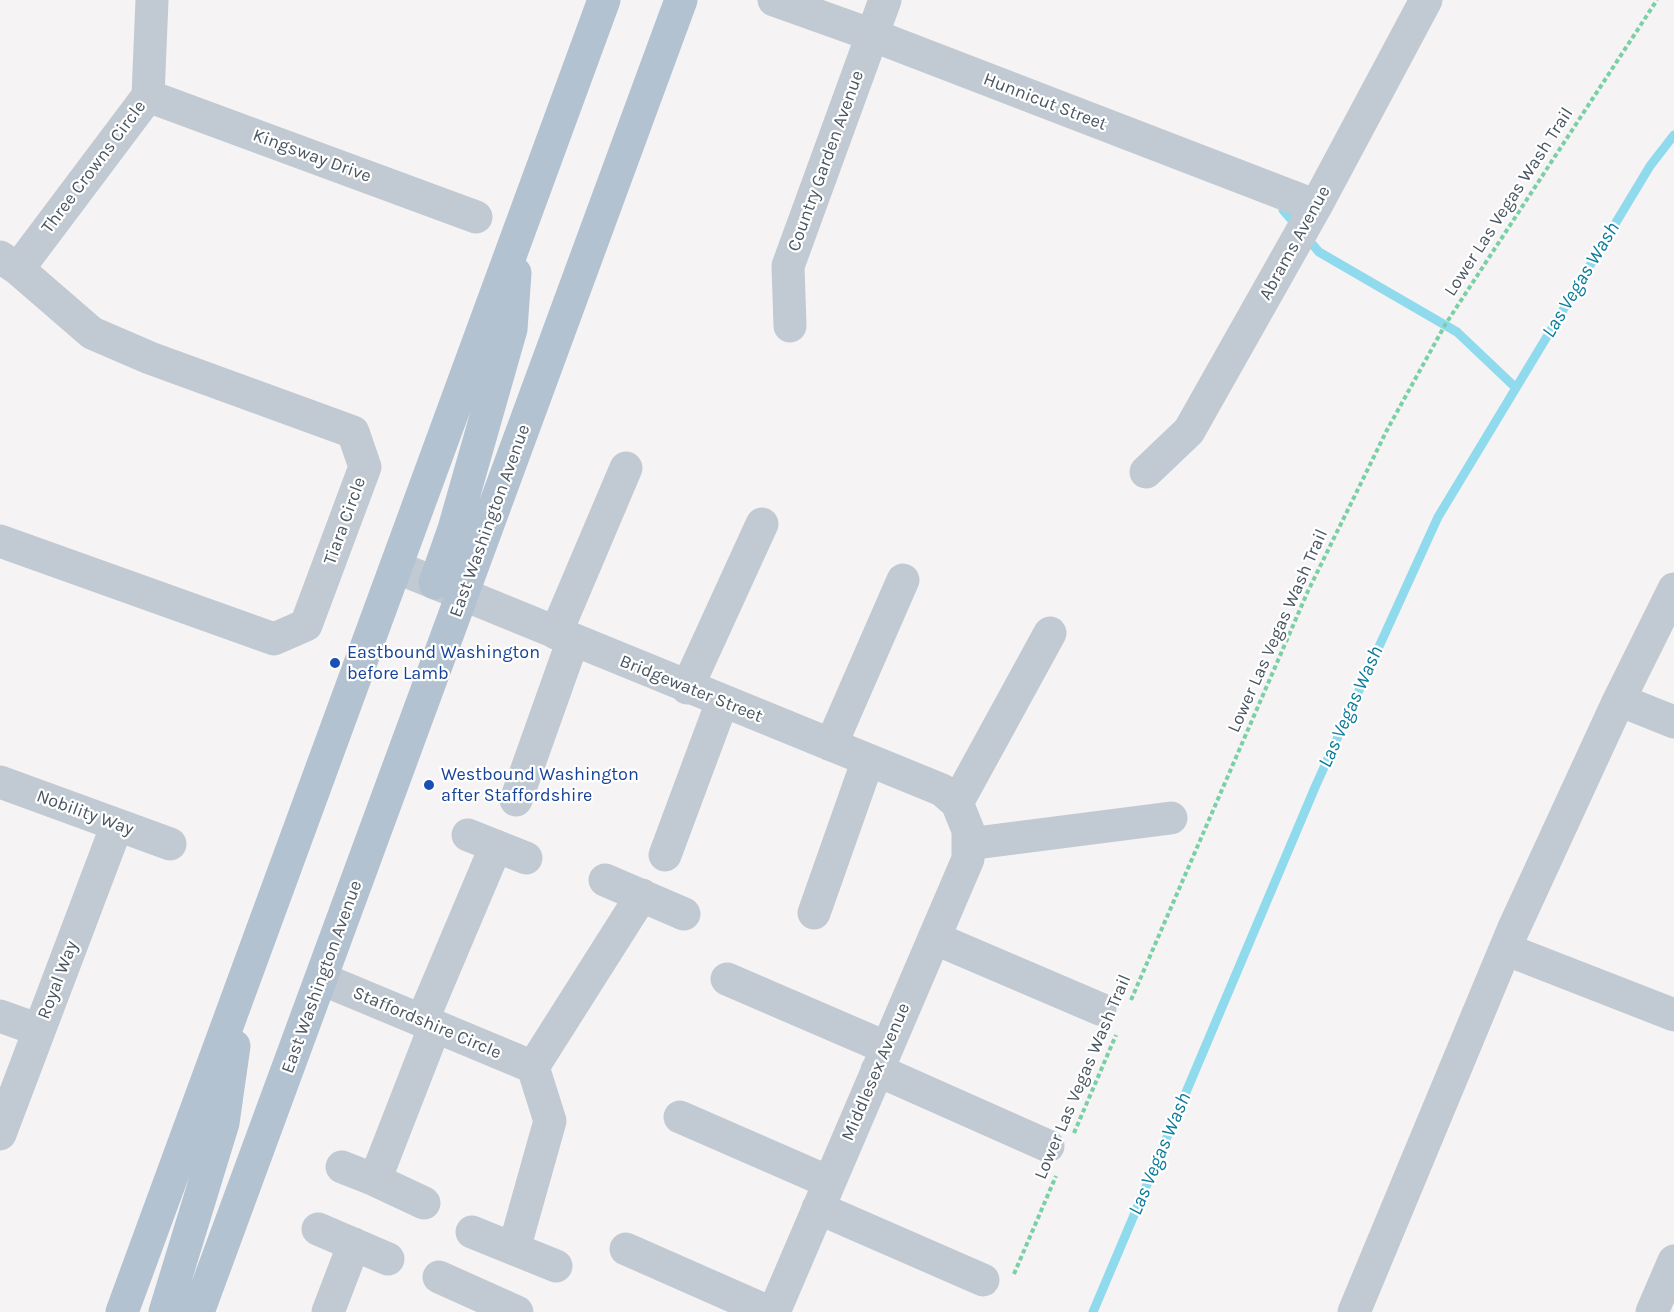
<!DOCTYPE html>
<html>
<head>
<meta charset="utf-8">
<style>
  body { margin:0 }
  canvas { display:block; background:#f5f3f3 }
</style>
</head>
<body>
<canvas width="1674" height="1312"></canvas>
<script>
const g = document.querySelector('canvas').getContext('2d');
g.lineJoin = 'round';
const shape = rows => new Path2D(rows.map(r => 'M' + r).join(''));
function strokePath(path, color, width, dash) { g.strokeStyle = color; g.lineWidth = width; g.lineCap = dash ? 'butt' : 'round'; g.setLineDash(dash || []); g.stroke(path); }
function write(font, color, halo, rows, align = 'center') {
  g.font = font + ' Karla,sans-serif'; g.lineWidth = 4.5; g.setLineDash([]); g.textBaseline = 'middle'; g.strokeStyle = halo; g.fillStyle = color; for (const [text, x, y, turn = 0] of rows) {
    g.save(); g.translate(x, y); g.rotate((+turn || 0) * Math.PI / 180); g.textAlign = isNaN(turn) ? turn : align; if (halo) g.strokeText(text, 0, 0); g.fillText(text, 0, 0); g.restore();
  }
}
strokePath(shape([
  [1283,210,1297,226],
  [1306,237,1319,252,1457,332,1516,388],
  [1093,1312,1316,785,1438,517,1650,166,1674,135]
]), '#90daee', 9);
strokePath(shape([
  [1131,1000,1308,591,1387,430,1445,325,1657,0],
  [1074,1133,1116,1035],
  [1014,1274,1056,1176]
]), '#7ad0a6', 4, [4.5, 3]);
strokePath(shape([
  [774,0,872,35,1316,206],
  [148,96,476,217],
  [0,257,18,269,148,96,152,0],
  [790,326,788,266,885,0],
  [1146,472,1189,431,1316,206,1426,0],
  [0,541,274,639,306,625,365,467,353,432,150,358,92,333,18,269],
  [396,567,942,790,957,803,968,830,968,859,774,1312],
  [556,633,626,468],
  [687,688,762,524],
  [1619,700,1674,722],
  [831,745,903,580],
  [0,782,170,844],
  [516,800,573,640],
  [957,803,1050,633],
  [468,835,526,858],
  [968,844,1171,818],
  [665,855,722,702],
  [605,880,684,914],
  [814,913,868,760],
  [934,938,1100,1009],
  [1505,949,1674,1015],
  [322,979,533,1067],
  [727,979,887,1048],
  [0,1016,39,1030],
  [422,1021,496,846],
  [877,1070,1048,1146],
  [680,1117,829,1182],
  [0,1134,117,825],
  [342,1167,375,1180,435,1026],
  [375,1180,424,1203],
  [818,1208,983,1280],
  [318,1229,388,1259],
  [472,1232,556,1266],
  [514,1249,550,1121,533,1067,642,895],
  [626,1249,769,1312],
  [439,1277,517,1312],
  [328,1312,354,1244],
  [1354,1312,1513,930,1619,700,1674,589],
  [1652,1312,1674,1261]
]), '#c1cad2', 33);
strokePath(shape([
  [435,583,454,529,511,329,515,273],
  [122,1312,604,0],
  [165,1312,223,1123,234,1046],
  [198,1312,681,0]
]), '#b3c2d1', 33);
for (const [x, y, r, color] of [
  [335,663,6,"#1a4fb4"],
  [429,785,6,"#1a4fb4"]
]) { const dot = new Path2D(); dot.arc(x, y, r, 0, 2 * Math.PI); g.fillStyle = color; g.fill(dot); strokePath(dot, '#fff', 2); }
write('18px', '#4a5661', '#fff', [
  ["Hunnicut Street",1045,102,21],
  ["Kingsway Drive",312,156,20],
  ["Country Garden Avenue",826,161,-70],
  ["Three Crowns Circle",94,167,-53],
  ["Lower Las Vegas Wash Trail",1509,202,-57],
  ["Abrams Avenue",1295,243,-61],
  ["Tiara Circle",345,521,-70],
  ["East Washington Avenue",490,521,-70],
  ["Lower Las Vegas Wash Trail",1278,631,-66],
  ["Bridgewater Street",691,689,22],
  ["Nobility Way",85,813,20],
  ["East Washington Avenue",322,977,-70],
  ["Royal Way",58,980,-69],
  ["Staffordshire Circle",427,1023,23],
  ["Middlesex Avenue",876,1072,-67],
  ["Lower Las Vegas Wash Trail",1083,1077,-67]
]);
write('18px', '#164399', '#fff', [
  ["Eastbound Washington",347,653],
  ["before Lamb",347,674],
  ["Westbound Washington",441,775],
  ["after Staffordshire",441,796]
], 'left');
write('italic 20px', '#0c7c9b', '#fff', [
  ["Las Vegas Wash",1581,280,-59],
  ["Las Vegas Wash",1351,707,-66],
  ["Las Vegas Wash",1160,1154,-67]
]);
</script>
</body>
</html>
